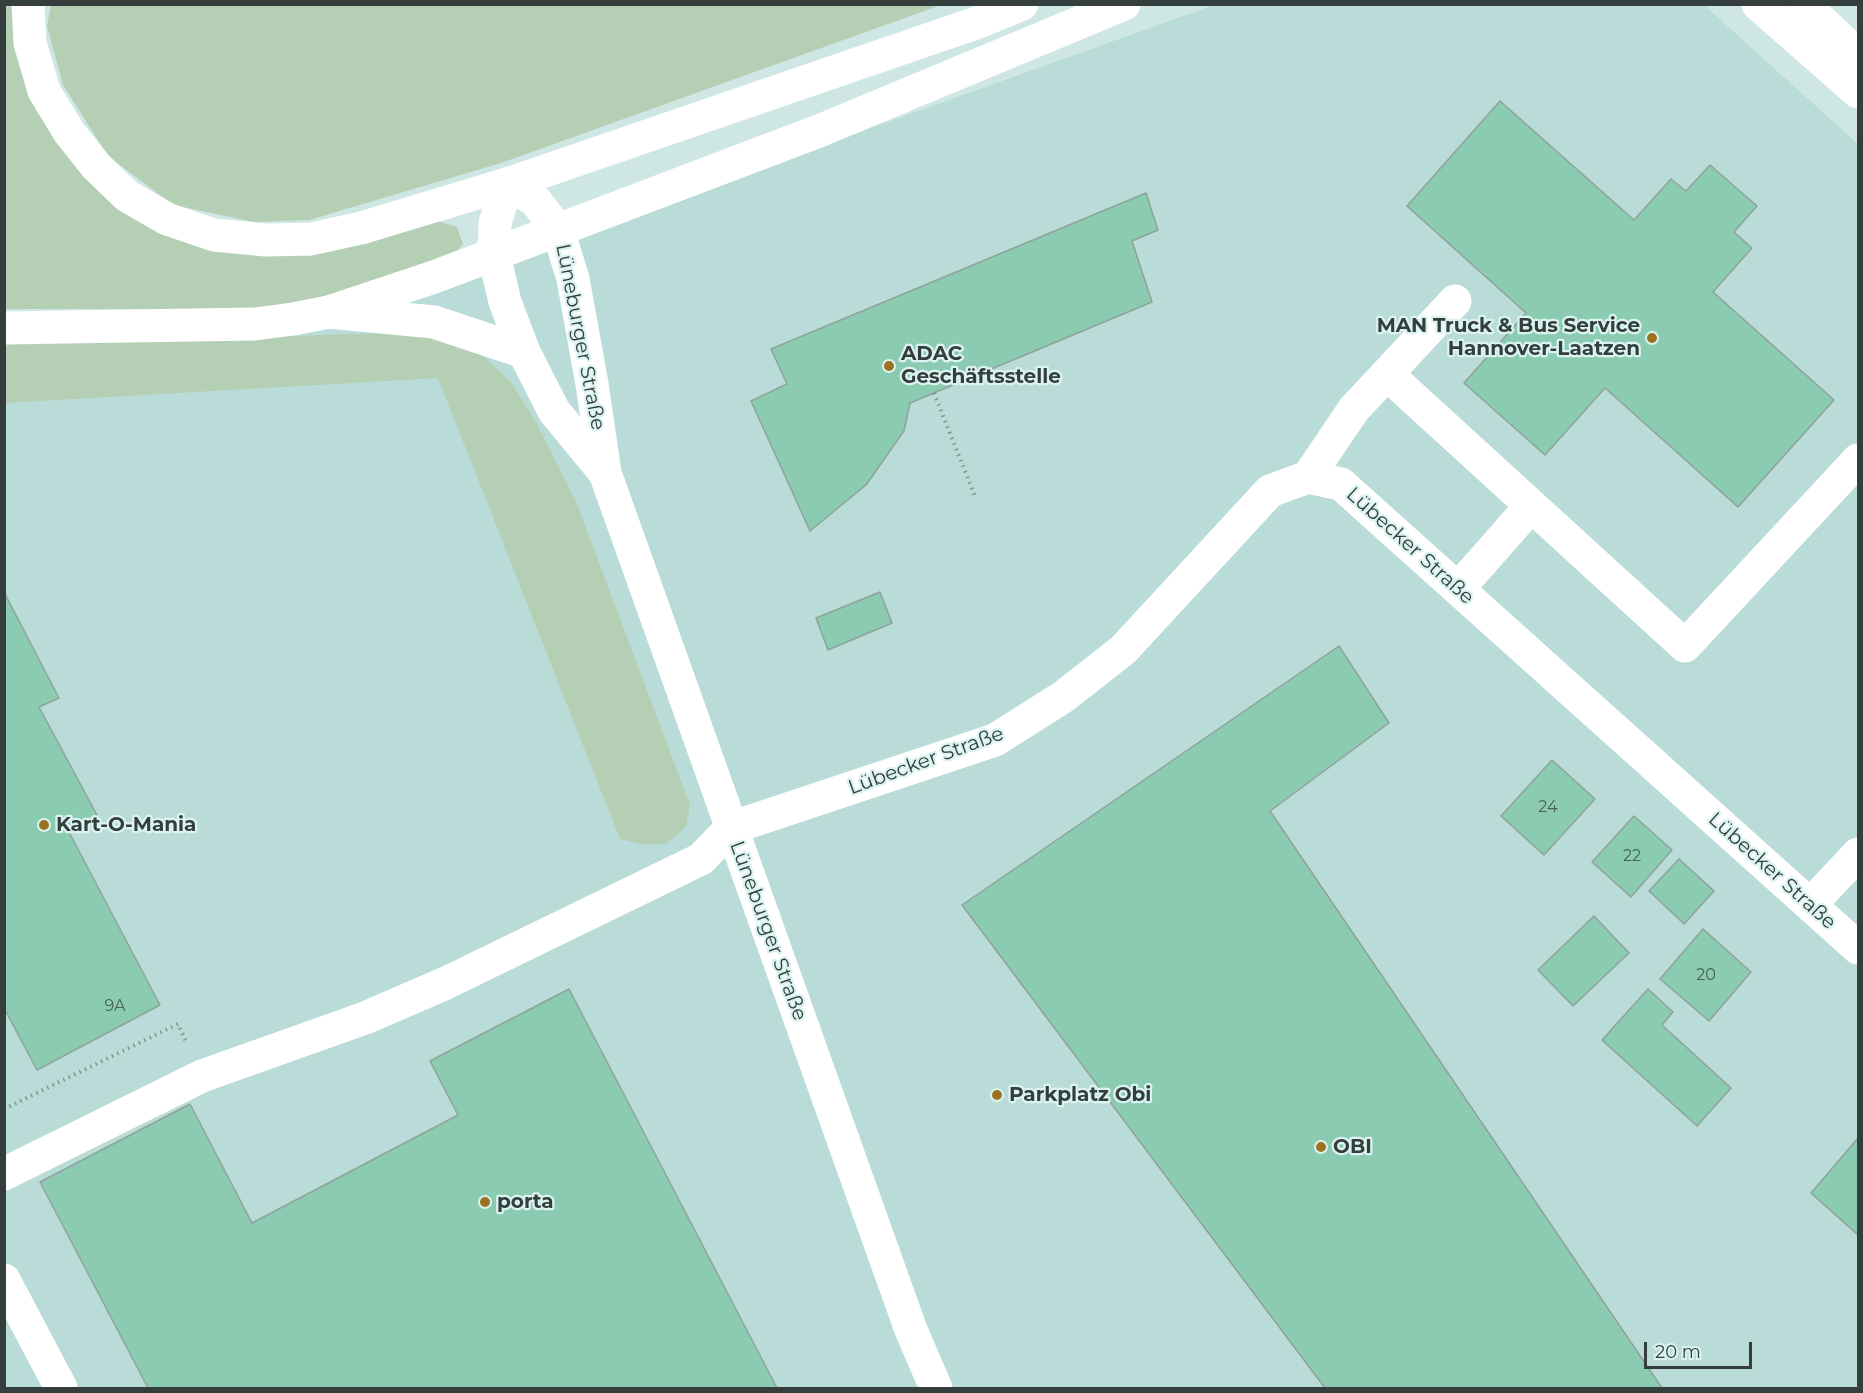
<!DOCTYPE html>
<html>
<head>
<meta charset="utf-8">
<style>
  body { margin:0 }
  #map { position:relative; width:1863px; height:1393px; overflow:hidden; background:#cee7e4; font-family:Montserrat,sans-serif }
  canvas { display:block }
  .frame { position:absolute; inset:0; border:6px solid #343e3d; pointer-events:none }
  .scale { position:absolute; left:1644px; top:1342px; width:108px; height:27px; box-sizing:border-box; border:3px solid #343e3d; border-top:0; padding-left:8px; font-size:18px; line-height:21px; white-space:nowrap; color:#343e3d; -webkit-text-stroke:4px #dbf4f1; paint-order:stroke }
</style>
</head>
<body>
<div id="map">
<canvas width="1863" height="1393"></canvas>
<div class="frame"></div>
<div class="scale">20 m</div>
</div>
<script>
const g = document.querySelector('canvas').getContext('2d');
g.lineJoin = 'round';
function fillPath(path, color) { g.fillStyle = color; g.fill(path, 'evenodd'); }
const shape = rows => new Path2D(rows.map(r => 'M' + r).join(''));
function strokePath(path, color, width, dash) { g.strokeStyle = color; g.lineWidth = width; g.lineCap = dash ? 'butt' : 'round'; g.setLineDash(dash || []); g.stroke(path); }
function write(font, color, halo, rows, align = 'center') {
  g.font = font + ' Montserrat,sans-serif'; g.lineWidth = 4.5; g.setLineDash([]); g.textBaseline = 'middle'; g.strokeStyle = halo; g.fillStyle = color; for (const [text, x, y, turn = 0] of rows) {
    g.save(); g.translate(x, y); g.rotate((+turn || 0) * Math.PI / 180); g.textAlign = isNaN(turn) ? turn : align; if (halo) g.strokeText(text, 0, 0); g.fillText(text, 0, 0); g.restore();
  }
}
fillPath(shape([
  [1214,5,1704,5,1858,144,1858,1388,5,1388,4,336,301,332]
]), '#badcd8');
fillPath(shape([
  [51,4,941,5,501,163,309,220,254,222,173,205,108,156,63,85,47,26],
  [5,5,19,5,60,143,216,248,308,256,369,243,434,220,457,227,463,244,451,258,325,298,253,309,5,309],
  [417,332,452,339,484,357,510,381,535,420,577,504,690,805,686,827,666,844,642,844,620,839,438,378,5,403,5,337,199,339]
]), '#b5cfb5');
const building = shape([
  [1500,101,1634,220,1671,179,1686,191,1710,165,1757,206,1734,232,1752,248,1713,292,1834,400,1738,507,1605,388,1545,455,1464,383,1526,313,1407,206,1500,101],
  [1146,193,1158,230,1132,241,1152,302,910,403,904,431,866,485,810,531,751,401,787,384,771,349,1146,193],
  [4,592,59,698,39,707,98,817,69,832,160,1005,37,1070,4,1008,4,592],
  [880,592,892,623,828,650,816,618,880,592],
  [1339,646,1389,723,1270,811,1662,1388,1325,1388,962,905,1339,646],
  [1552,760,1595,799,1544,855,1501,816,1552,760],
  [1634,816,1672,850,1631,897,1592,862,1634,816],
  [1679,859,1714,891,1684,924,1649,891,1679,859],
  [1594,916,1629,953,1573,1006,1538,970,1594,916],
  [1703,929,1751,972,1709,1021,1660,979,1703,929],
  [569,989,777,1388,148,1388,40,1182,190,1104,252,1223,458,1115,430,1061,569,989],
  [1648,989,1673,1012,1662,1025,1731,1088,1697,1126,1602,1040,1648,989],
  [1858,1138,1858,1235,1811,1193,1858,1138]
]);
fillPath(building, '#8bcbb1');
strokePath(building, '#8fa39a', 1.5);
strokePath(shape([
  [934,393,975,496],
  [4,1109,178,1024,187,1044]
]), '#849593', 4, [1.5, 4.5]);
strokePath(shape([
  [329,312,434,322,524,352],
  [1387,374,1685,646,1858,460],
  [605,473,554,411,524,352,505,302,494,255,495,223,507,184,535,200,558,230,573,279,592,384,605,473,911,1330,936,1388],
  [1308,477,1354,409,1455,301],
  [1458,589,1531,506],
  [1810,905,1858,854],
  [4,1174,202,1076,365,1018,446,983,701,859,731,828,995,740,1063,697,1123,650,1270,491,1308,477,1341,484,1858,948],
  [4,1280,61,1388]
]), '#fff', 33);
strokePath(shape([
  [28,4,30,43,44,91,69,132,96,166,127,196,167,219,214,235,266,240,311,239,361,228,507,184],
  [4,328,255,324,293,319,329,312,434,277,558,230]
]), '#fff', 33);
strokePath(shape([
  [1758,4,1858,92],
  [1803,4,1858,55],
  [507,184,979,22,1022,4],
  [558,230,819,131,1124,4]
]), '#fff', 33);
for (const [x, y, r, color] of [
  [1652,338,6,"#9b7320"],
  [889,366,6,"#9b7320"],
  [44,825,6,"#9b7320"],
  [997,1095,6,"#9b7320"],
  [1321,1147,6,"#9b7320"],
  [485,1202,6,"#9b7320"]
]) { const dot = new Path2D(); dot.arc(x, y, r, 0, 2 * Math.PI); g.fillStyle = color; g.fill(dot); strokePath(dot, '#dbf4f1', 2); }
write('16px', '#4a615a', null, [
  ["24",1548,807],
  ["22",1632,856],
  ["20",1706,975],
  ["9A",115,1006]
]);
write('bold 20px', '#343e3d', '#dbf4f1', [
  ["MAN Truck & Bus Service",1640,326,"right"],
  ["Hannover-Laatzen",1640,349,"right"],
  ["ADAC",901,354],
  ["Geschäftsstelle",901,377],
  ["Kart-O-Mania",56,825],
  ["Parkplatz Obi",1009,1095],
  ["OBI",1333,1147],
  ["porta",497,1202]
], 'left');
write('20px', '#343e3d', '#dbf4f1', [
  ["Lüneburger Straße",580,337,79],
  ["Lübecker Straße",1410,546,42],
  ["Lübecker Straße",926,761,-20],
  ["Lübecker Straße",1772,871,42],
  ["Lüneburger Straße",768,931,70]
]);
</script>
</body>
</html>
